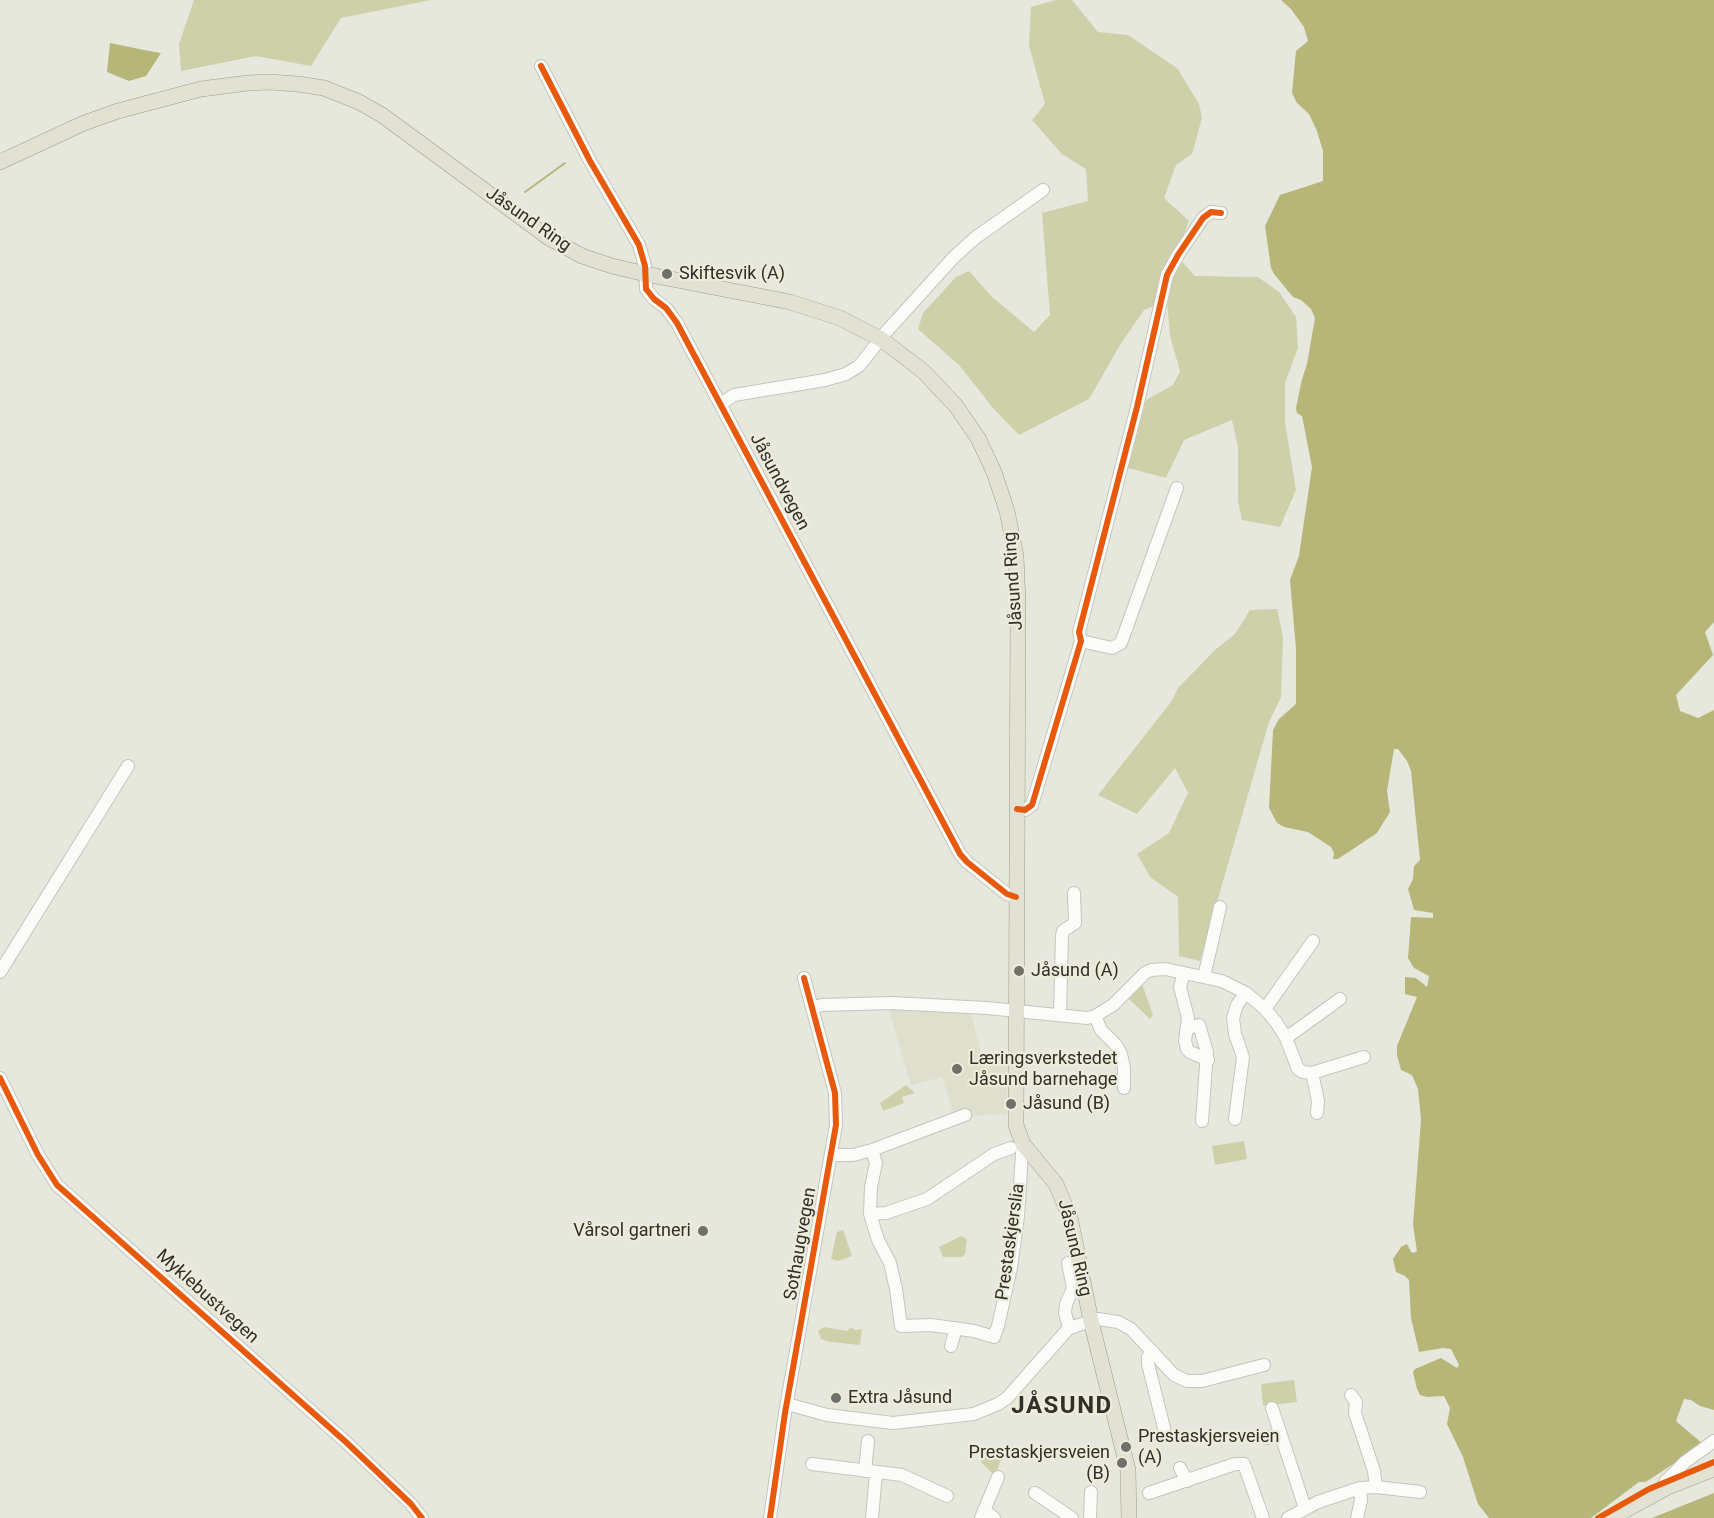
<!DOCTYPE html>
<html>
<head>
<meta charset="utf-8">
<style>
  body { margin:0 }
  canvas { display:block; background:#e7e8dd }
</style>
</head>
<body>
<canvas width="1714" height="1518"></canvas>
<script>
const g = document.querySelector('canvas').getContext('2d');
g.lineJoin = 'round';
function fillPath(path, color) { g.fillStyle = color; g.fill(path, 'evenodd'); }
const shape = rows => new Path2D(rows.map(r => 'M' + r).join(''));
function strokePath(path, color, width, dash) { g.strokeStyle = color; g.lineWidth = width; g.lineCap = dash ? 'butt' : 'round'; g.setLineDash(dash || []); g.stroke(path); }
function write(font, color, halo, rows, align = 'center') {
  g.font = font + ' Roboto,sans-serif'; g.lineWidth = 4.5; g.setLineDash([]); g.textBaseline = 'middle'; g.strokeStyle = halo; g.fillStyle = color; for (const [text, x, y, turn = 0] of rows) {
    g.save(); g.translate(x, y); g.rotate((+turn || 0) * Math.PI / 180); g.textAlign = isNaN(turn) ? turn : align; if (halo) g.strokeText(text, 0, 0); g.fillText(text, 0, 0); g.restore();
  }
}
fillPath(shape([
  [888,1007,970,1010,983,1061,1008,1056,1007,1102,1004,1102,1004,1109,1007,1110,1007,1115,992,1114,968,1117,954,1115,942,1077,911,1085]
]), '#dee0cd');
fillPath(shape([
  [194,0,431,0,341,18,311,66,256,56,181,71,179,44],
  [1056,0,1072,0,1098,32,1128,35,1177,68,1199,104,1202,118,1192,154,1176,165,1164,198,1189,221,1176,255,1195,276,1258,277,1279,292,1296,317,1298,348,1285,383,1285,422,1296,490,1280,527,1242,520,1238,501,1238,447,1232,420,1184,440,1166,478,1128,468,1146,400,1173,385,1180,371,1170,336,1167,301,1144,310,1120,345,1089,399,1019,435,993,408,959,365,918,329,923,313,956,277,969,271,992,297,1034,332,1050,315,1042,213,1088,201,1086,169,1062,154,1032,120,1045,104,1029,45,1031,7],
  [1277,609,1283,637,1281,697,1269,722,1200,961,1179,956,1178,897,1150,877,1137,854,1169,833,1188,793,1175,768,1137,814,1098,795,1171,702,1178,688,1215,650,1235,634,1250,610],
  [1141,981,1153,1015,1150,1019,1127,997],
  [906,1085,915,1093,902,1097,904,1103,883,1111,880,1103],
  [1244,1141,1247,1159,1215,1165,1212,1146],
  [843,1230,852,1256,838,1261,831,1259,837,1232],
  [961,1236,967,1239,965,1254,962,1257,943,1257,939,1247],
  [824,1327,847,1331,851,1327,855,1330,862,1329,860,1345,830,1342,821,1339,818,1331],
  [1294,1380,1297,1402,1263,1406,1261,1384],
  [997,1447,1003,1454,995,1476,981,1462,982,1451]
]), '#ced0aa');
fillPath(shape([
  [1281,0,1714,0,1714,622,1705,632,1713,655,1676,695,1680,711,1698,718,1714,710,1714,1410,1700,1406,1691,1400,1684,1399,1676,1421,1703,1444,1592,1518,1489,1518,1478,1504,1463,1457,1447,1424,1450,1408,1444,1396,1427,1397,1420,1395,1417,1389,1413,1372,1415,1369,1441,1358,1457,1368,1459,1365,1451,1349,1443,1348,1419,1352,1411,1318,1409,1280,1405,1276,1396,1272,1393,1259,1401,1247,1407,1244,1411,1252,1414,1253,1417,1251,1413,1225,1421,1120,1418,1089,1412,1075,1401,1070,1397,1055,1397,1046,1417,997,1405,994,1405,977,1416,978,1427,987,1429,976,1414,968,1408,958,1411,917,1433,918,1433,913,1414,910,1408,889,1413,879,1414,866,1420,860,1411,771,1407,761,1398,749,1394,749,1387,791,1390,812,1377,833,1338,859,1333,859,1334,853,1331,847,1308,832,1284,827,1277,823,1269,808,1273,730,1279,719,1296,704,1296,649,1290,580,1299,556,1312,467,1302,416,1297,413,1296,408,1302,379,1307,364,1315,318,1311,309,1301,300,1293,297,1274,274,1271,268,1265,226,1280,195,1323,181,1323,151,1317,131,1309,114,1297,103,1292,93,1296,51,1308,41,1304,27,1291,9],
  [110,43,149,51,161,53,146,76,129,81,107,72],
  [1714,1492,1714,1518,1639,1518]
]), '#b5b677');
fillPath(shape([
  [1689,1451,1696,1452,1598,1518,1591,1518,1639,1482,1645,1482,1663,1473],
  [1714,1489,1714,1493,1709,1495,1652,1518,1636,1518,1645,1512]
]), '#e7e8dd');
strokePath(shape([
  [525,192,565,163]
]), '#b5b677', 2);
const minor = shape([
  [541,66,590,161,639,245,645,266,646,289,654,299,666,308,677,323,960,854,967,862,1007,894,1016,897],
  [721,404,734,395,825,380,846,374,859,366,886,332,954,257,975,238,1043,190],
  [1081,641,1112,648,1121,643,1177,488],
  [1017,809,1025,810,1032,805,1081,641,1079,632,1137,407,1167,275,1178,255,1203,218,1211,212,1221,213],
  [0,972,128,766],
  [1184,973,1180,987,1188,1018,1185,1041,1187,1049,1190,1052,1208,1060],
  [1204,977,1220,907],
  [812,1008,822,1005,891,1003,987,1008,1087,1018,1095,1016,1113,1005,1145,973,1151,970,1165,969,1222,981,1246,993,1265,1009,1276,1022,1286,1038,1298,1069,1303,1072,1312,1073,1364,1057],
  [1265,1009,1313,941],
  [1060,1015,1062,936,1063,931,1075,923,1074,893],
  [1095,1016,1101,1030,1116,1045,1121,1054,1124,1068,1124,1088],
  [1188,1028,1199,1025,1207,1052,1202,1121],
  [1286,1038,1340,999],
  [1312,1073,1318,1101,1317,1113],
  [0,1078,38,1155,57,1185,347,1443,411,1504,422,1518],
  [1235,1119,1243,1057,1235,1034,1233,1018,1237,1005,1246,993],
  [872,1150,876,1163,871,1187,870,1214,878,1240,890,1263,896,1289,901,1326,931,1325,974,1331,994,1337,998,1326,1011,1268,1018,1216,1022,1153,1026,1149],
  [832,1155,853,1155,872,1150,965,1115],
  [870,1214,886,1213,927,1199,994,1154,1011,1148],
  [1068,1263,1073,1288,1066,1304,1065,1313,1069,1328],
  [951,1346,956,1328],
  [1153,1352,1148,1357,1148,1364,1164,1428],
  [1351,1395,1356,1402,1355,1413,1374,1471,1376,1487],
  [787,1404,827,1415,893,1423,974,1414,998,1404,1007,1398,1069,1328,1098,1319,1118,1322,1131,1329,1174,1375,1187,1381,1202,1381,1264,1365],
  [1272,1408,1305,1508],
  [1267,1438,1280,1433],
  [812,1464,902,1475,947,1496],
  [1180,1468,1187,1481],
  [865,1471,868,1441],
  [1665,1482,1685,1462,1714,1441],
  [1035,1493,1072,1518],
  [1149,1493,1235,1464,1244,1464,1263,1518],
  [984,1510,994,1518],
  [770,1518,785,1413,836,1125,835,1093,804,978],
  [872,1518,876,1473],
  [981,1518,998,1477],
  [1090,1518,1091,1492],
  [1288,1518,1318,1502,1360,1488,1376,1487,1420,1492],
  [1357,1518,1361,1500,1360,1488]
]);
const major = shape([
  [0,162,84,123,118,111,201,89,248,83,269,82,298,84,324,88,359,102,382,115,549,238,582,256,612,266,646,274,790,302,840,318,881,339,902,355,924,372,956,406,978,438,994,472,1007,511,1016,556,1018,602,1016,1125,1023,1144,1056,1184,1070,1217,1091,1321,1128,1470,1129,1518],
  [1611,1518,1668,1487,1714,1469]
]);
strokePath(minor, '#c4c5bd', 14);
strokePath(major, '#9d9e84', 16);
strokePath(minor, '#fbfcfa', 12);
strokePath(major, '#e1e1d4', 15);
strokePath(shape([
  [541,66,590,161,639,245,645,266,646,289,654,299,666,308,677,323,960,854,967,862,1007,894,1016,897],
  [1017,809,1025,810,1032,805,1081,641,1079,632,1137,407,1167,275,1178,255,1203,218,1211,212,1221,213],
  [0,1078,38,1155,57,1185,347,1443,411,1504,422,1518],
  [770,1518,785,1413,836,1125,835,1093,804,978],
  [1598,1518,1649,1489,1714,1462]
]), '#e8590c', 6);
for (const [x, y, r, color] of [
  [667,274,6,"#6f7068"],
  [1019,971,6,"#6f7068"],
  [957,1069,6,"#6f7068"],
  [1011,1104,6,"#6f7068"],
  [703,1231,6,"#6f7068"],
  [836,1398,6,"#6f7068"],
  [1126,1447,6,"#6f7068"],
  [1122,1463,6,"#6f7068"]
]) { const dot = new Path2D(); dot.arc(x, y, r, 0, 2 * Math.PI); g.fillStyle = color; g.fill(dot); strokePath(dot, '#ebecd9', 2); }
write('18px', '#2f3029', '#ebecd9', [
  ["Jåsund Ring",528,220,35],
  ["Jåsundvegen",779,482,62],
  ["Jåsund Ring",1014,581,-94],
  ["Prestaskjerslia",1011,1242,-82],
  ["Sothaugvegen",801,1244,-80],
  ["Jåsund Ring",1074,1248,77],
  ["Myklebustvegen",207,1297,42]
]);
write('18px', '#2f3029', '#ebecd9', [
  ["Skiftesvik (A)",679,274],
  ["Jåsund (A)",1031,971],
  ["Læringsverkstedet",969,1059],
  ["Jåsund barnehage",969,1080],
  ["Jåsund (B)",1023,1104],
  ["Vårsol gartneri",691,1231,"right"],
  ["Extra Jåsund",848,1398],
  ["Prestaskjersveien",1138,1437],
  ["(A)",1138,1458],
  ["Prestaskjersveien",1110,1453,"right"],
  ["(B)",1110,1474,"right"]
], 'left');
g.letterSpacing = '1.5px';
write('bold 24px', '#2f3029', '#ebecd9', [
  ["JÅSUND",1062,1407]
]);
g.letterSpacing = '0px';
</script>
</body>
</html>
